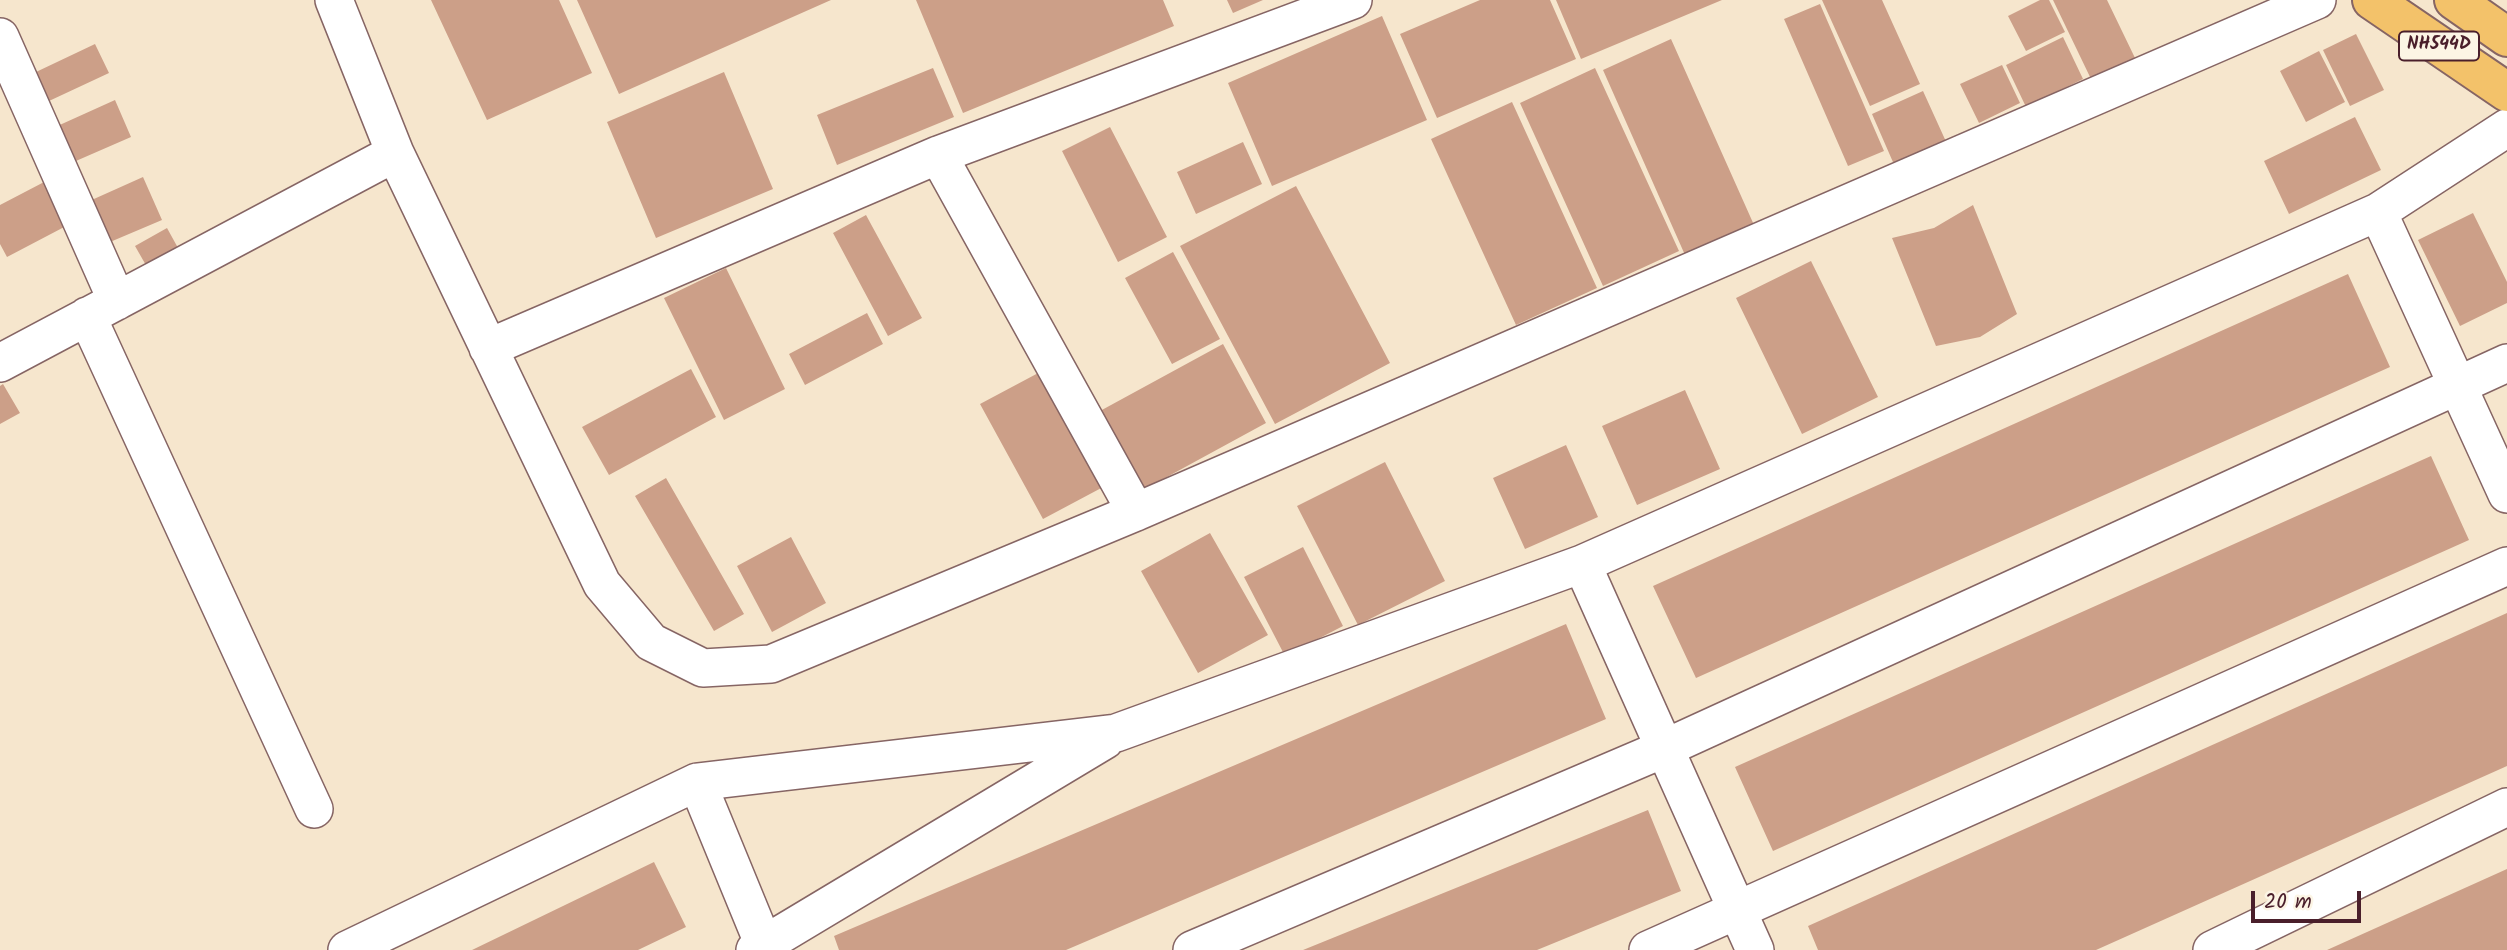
<!DOCTYPE html>
<html>
<head>
<meta charset="utf-8">
<style>
  body { margin:0 }
  #map { position:relative; width:2507px; height:950px; overflow:hidden; background:#f6e6cd; font-family:Kalam,sans-serif }
  canvas { display:block }
  .scale { position:absolute; left:2251px; top:891px; width:110px; height:32px; box-sizing:border-box; border:4px solid #4a1f2b; border-top:0; padding-left:9px; font-size:21px; line-height:24px; white-space:nowrap; color:#4a1f2b; -webkit-text-stroke:5px #fcf5e5; paint-order:stroke }
</style>
</head>
<body>
<div id="map">
<canvas width="2507" height="950"></canvas>
<div class="scale">20 m</div>
</div>
<script>
const g = document.querySelector('canvas').getContext('2d');
g.lineJoin = 'round';
function fillPath(path, color) { g.fillStyle = color; g.fill(path, 'evenodd'); }
const shape = rows => new Path2D(rows.map(r => 'M' + r).join(''));
function strokePath(path, color, width, dash) { g.strokeStyle = color; g.lineWidth = width; g.lineCap = dash ? 'butt' : 'round'; g.setLineDash(dash || []); g.stroke(path); }
function write(font, color, halo, rows, align = 'center') {
  g.font = font + ' Kalam,sans-serif'; g.lineWidth = 7; g.setLineDash([]); g.textBaseline = 'middle'; g.strokeStyle = halo; g.fillStyle = color; for (const [text, x, y, turn = 0] of rows) {
    g.save(); g.translate(x, y); g.rotate((+turn || 0) * Math.PI / 180); g.textAlign = isNaN(turn) ? turn : align; if (halo) g.strokeText(text, 0, 0); g.fillText(text, 0, 0); g.restore();
  }
}
fillPath(shape([
  [431,0,559,0,592,73,487,120],
  [577,0,831,0,619,94],
  [916,0,1163,0,1174,26,963,113],
  [1227,0,1263,0,1233,13],
  [1480,0,1550,0,1576,59,1437,118,1400,34],
  [1556,0,1722,0,1581,59],
  [1822,0,1882,0,1920,84,1870,106],
  [2040,0,2049,0,2065,32,2026,51,2008,16],
  [2053,0,2107,0,2135,58,2091,79],
  [1820,4,1884,151,1848,166,1784,19],
  [1382,16,1427,120,1272,186,1228,83],
  [2356,34,2384,90,2350,106,2323,50],
  [2063,37,2083,79,2026,107,2006,65],
  [1671,39,1754,225,1685,255,1603,70],
  [95,44,109,73,49,101,36,72],
  [2319,51,2345,102,2306,122,2280,71],
  [2002,65,2020,103,1979,123,1960,84],
  [933,68,954,117,837,165,817,115],
  [1595,68,1679,251,1603,286,1520,103],
  [724,72,773,189,656,238,607,122],
  [1923,91,1948,146,1896,169,1872,114],
  [115,100,131,137,69,164,53,128],
  [1512,102,1597,288,1516,325,1431,139],
  [2355,117,2381,170,2289,214,2264,161],
  [1110,127,1167,237,1118,262,1062,151],
  [1243,142,1262,184,1196,214,1177,172],
  [143,177,162,220,103,245,85,203],
  [46,181,68,225,7,257,0,244,0,205],
  [1296,186,1390,363,1275,424,1180,246],
  [1973,205,2017,314,1980,337,1936,346,1892,238,1934,228],
  [2473,213,2507,282,2507,303,2460,326,2418,240],
  [866,215,922,318,888,336,833,233],
  [167,228,183,257,151,274,135,246],
  [1173,252,1220,339,1172,364,1125,278],
  [1811,261,1878,397,1802,434,1736,298],
  [726,268,785,389,724,420,664,298],
  [2348,274,2390,367,1696,678,1653,586],
  [867,313,883,344,805,385,789,354],
  [1223,344,1266,423,1143,490,1100,411],
  [691,369,716,417,609,475,582,427],
  [1042,371,1105,486,1043,519,980,404],
  [3,384,20,413,0,424,0,386],
  [1685,390,1720,469,1637,505,1602,426],
  [1566,445,1598,517,1525,549,1493,478],
  [2431,456,2469,540,1773,851,1735,767],
  [1385,462,1445,581,1358,625,1297,506],
  [666,478,744,614,714,631,635,496],
  [1210,533,1268,635,1198,673,1141,571],
  [791,537,826,603,772,632,737,566],
  [1303,547,1343,626,1285,656,1244,577],
  [2507,613,2507,766,2096,950,1818,950,1808,926],
  [1566,624,1606,719,1066,950,839,950,834,936],
  [1648,810,1681,891,1537,950,1303,950],
  [654,862,686,927,638,950,472,950],
  [2507,869,2507,950,2327,950]
]), '#cc9f88');
const minor = shape([
  [334,0,395,153,602,584,651,642,703,668,771,664,1136,512,2317,0],
  [0,37,117,301],
  [938,155,1136,512],
  [2378,212,2507,494],
  [87,316,314,809],
  [488,348,938,155,1353,0],
  [0,363,395,153],
  [1582,564,1755,950],
  [697,782,766,950],
  [347,950,697,782,1116,733,1582,564,2378,212,2507,128],
  [755,950,1105,740],
  [1192,950,1663,749,2507,363],
  [1648,950,2507,566],
  [2212,950,2507,807]
]);
const trunk = shape([
  [2372,0,2507,92],
  [2454,0,2507,37]
]);
strokePath(minor, '#866564', 40);
strokePath(trunk, '#866564', 42);
strokePath(minor, '#fff', 37);
strokePath(trunk, '#f3c26a', 38);
for (const [x, y, w] of [
  [2439,46,80]
]) { const box = new Path2D(); box.roundRect(x - w / 2, y - 14.5, w, 29, 5); g.fillStyle = '#fcf5e5'; g.fill(box); strokePath(box, '#4a1f2b', 2); }
write('bold 18px', '#4a1f2b', null, [
  ["NH544D",2439,46]
]);
</script>
</body>
</html>
